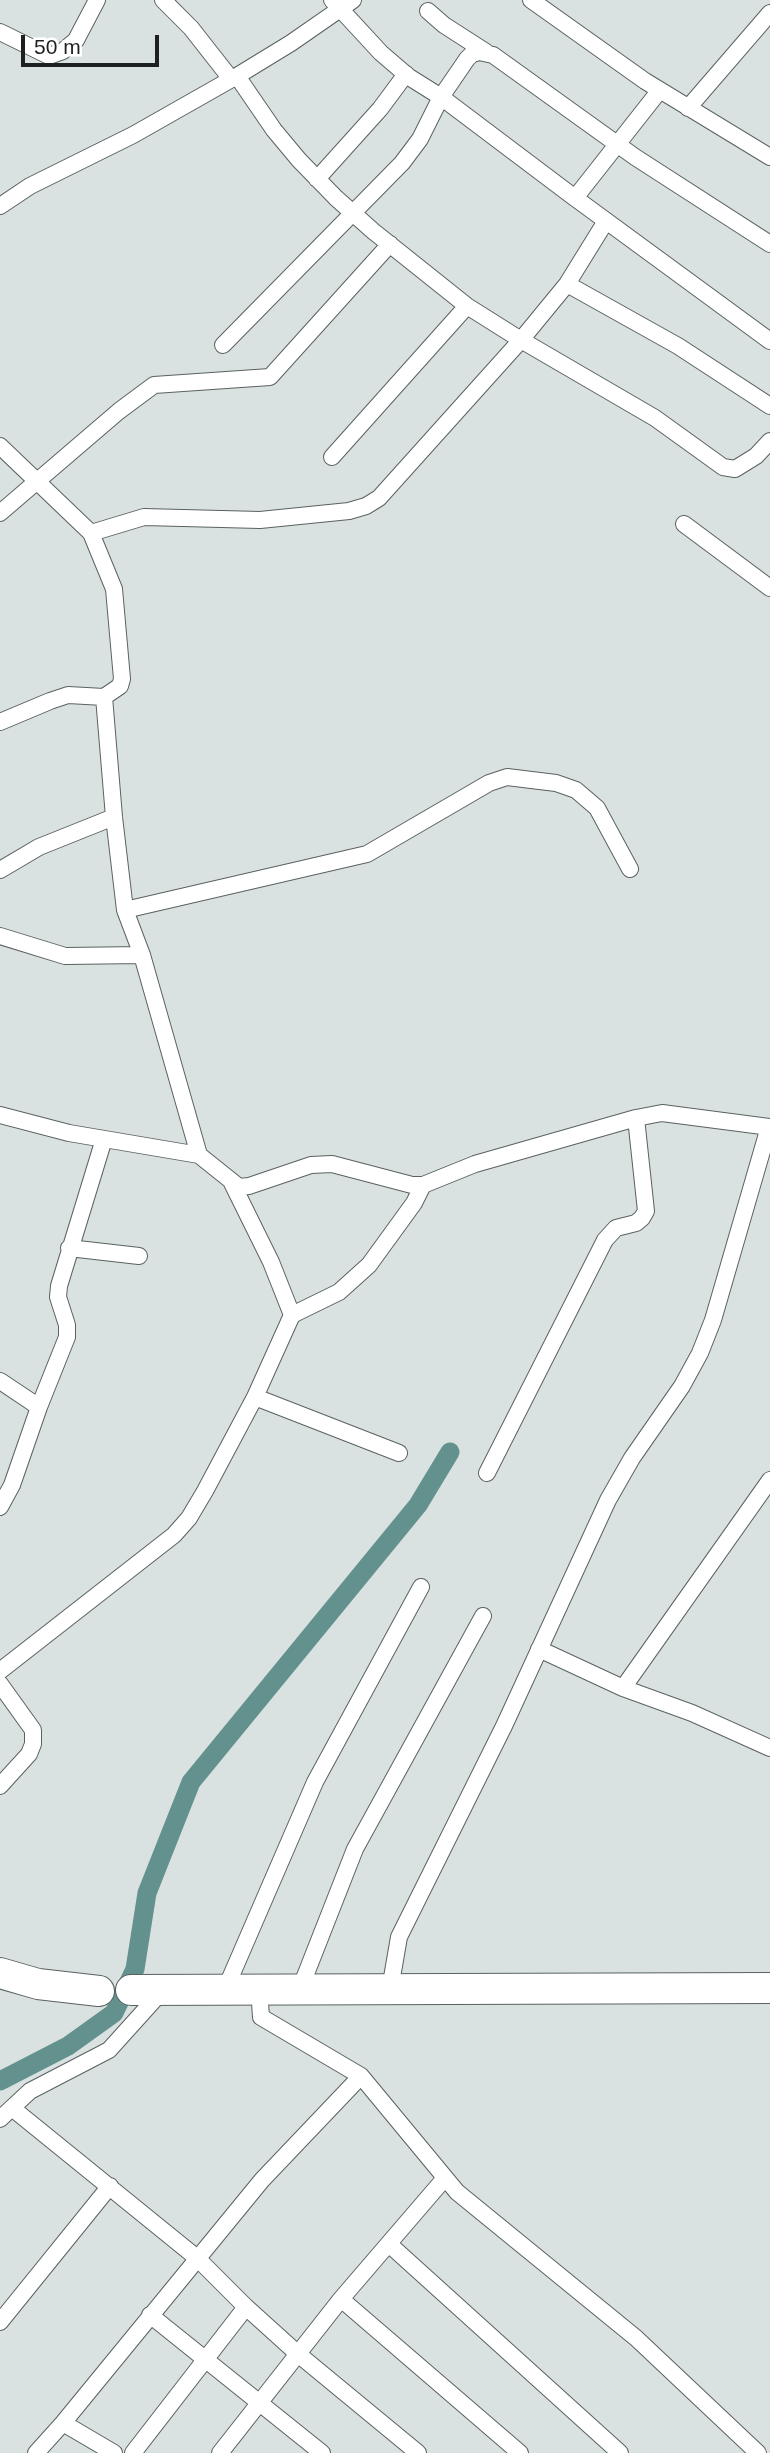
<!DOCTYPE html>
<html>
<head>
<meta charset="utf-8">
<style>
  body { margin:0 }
  #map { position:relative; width:770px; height:2453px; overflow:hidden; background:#dae2e1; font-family:Arial,sans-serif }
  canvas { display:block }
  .scale { position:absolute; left:21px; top:35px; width:138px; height:32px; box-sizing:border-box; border:4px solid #1f2121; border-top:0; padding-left:9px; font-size:21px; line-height:24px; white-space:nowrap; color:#1f2121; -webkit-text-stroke:5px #fff; paint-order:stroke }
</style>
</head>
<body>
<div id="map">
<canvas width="770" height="2453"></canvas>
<div class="scale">50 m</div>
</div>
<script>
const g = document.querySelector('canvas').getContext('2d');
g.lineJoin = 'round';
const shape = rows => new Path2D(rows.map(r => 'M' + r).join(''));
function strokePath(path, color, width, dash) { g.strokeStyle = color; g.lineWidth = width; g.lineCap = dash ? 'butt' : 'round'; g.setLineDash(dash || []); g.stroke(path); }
strokePath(shape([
  [0,2081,68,2046,114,2013,135,1969,147,1893,191,1782,418,1505,450,1452]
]), '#63918e', 19);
const street = shape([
  [163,0,191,28,231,79],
  [332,0,381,53,409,77,441,97,575,198],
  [531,0,645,81,770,157],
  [428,11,444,25,486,52],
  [0,32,49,56,63,51,76,40,97,0],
  [237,76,274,130,299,160,336,198,373,231,467,306,521,340,655,418,723,467,735,469,756,456,770,441],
  [660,90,575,198,770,341],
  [688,108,770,13],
  [317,179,380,109,406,74],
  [0,206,30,186,133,135,237,76,291,43,353,0],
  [567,284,678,346,770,406],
  [223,345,402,163,420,139,441,97,467,59,472,54,479,52,493,55,635,157,770,244],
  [0,446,91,533,114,589,122,679,120,686,104,697,114,817,125,910,142,955,199,1155],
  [332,457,467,306],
  [0,513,119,411,154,385,270,377,390,244],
  [684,524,770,588],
  [91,533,144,517,260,520,349,511,366,506,379,498,521,340,567,284,606,221],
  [0,722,50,701,68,695,104,697],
  [0,870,39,847,114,817],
  [125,910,367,854,489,783,507,777,556,783,576,790,597,808,630,869],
  [0,936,65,956,142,955],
  [0,1115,69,1133,199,1155,239,1187,249,1186,311,1165,332,1164,412,1185,423,1185,475,1164,636,1118,662,1113,770,1127],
  [69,1248,139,1256],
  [292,1315,339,1292,369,1265,414,1203,423,1185],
  [0,1381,39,1407],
  [255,1397,399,1453],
  [487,1473,605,1240,616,1228,636,1223,642,1218,646,1211,636,1118],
  [0,1507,12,1485,39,1407,67,1337,67,1325,58,1297,59,1286,104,1139],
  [539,1649,623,1688,692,1713,770,1748],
  [0,1671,174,1535,189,1518,205,1491,255,1397,292,1315,271,1262,232,1183],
  [0,1684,33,1730,33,1744,29,1754,0,1786],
  [623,1688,770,1480],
  [300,1989,355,1849,483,1616],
  [390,1989,399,1937,504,1726,608,1500,632,1458,682,1386,700,1353,713,1320,769,1127],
  [225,1990,315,1782,421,1587],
  [361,2076,457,2192,636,2338,758,2453],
  [12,2108,197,2258,246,2307,298,2354,418,2453],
  [0,2119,30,2091,109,2050,164,1989],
  [390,2245,620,2453],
  [341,2299,520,2453],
  [150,2315,322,2453],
  [0,2322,110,2186],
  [63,2423,114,2453],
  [36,2453,63,2423,262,2180,361,2076,261,2017,259,1989],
  [133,2453,246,2307],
  [220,2453,341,2299,445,2178]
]);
const highway = shape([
  [0,1973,38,1984,99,1991],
  [131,1990,770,1988]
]);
strokePath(street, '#5a6161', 18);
strokePath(highway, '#5a6161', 32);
strokePath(street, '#fff', 16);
strokePath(highway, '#fff', 30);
</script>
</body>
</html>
